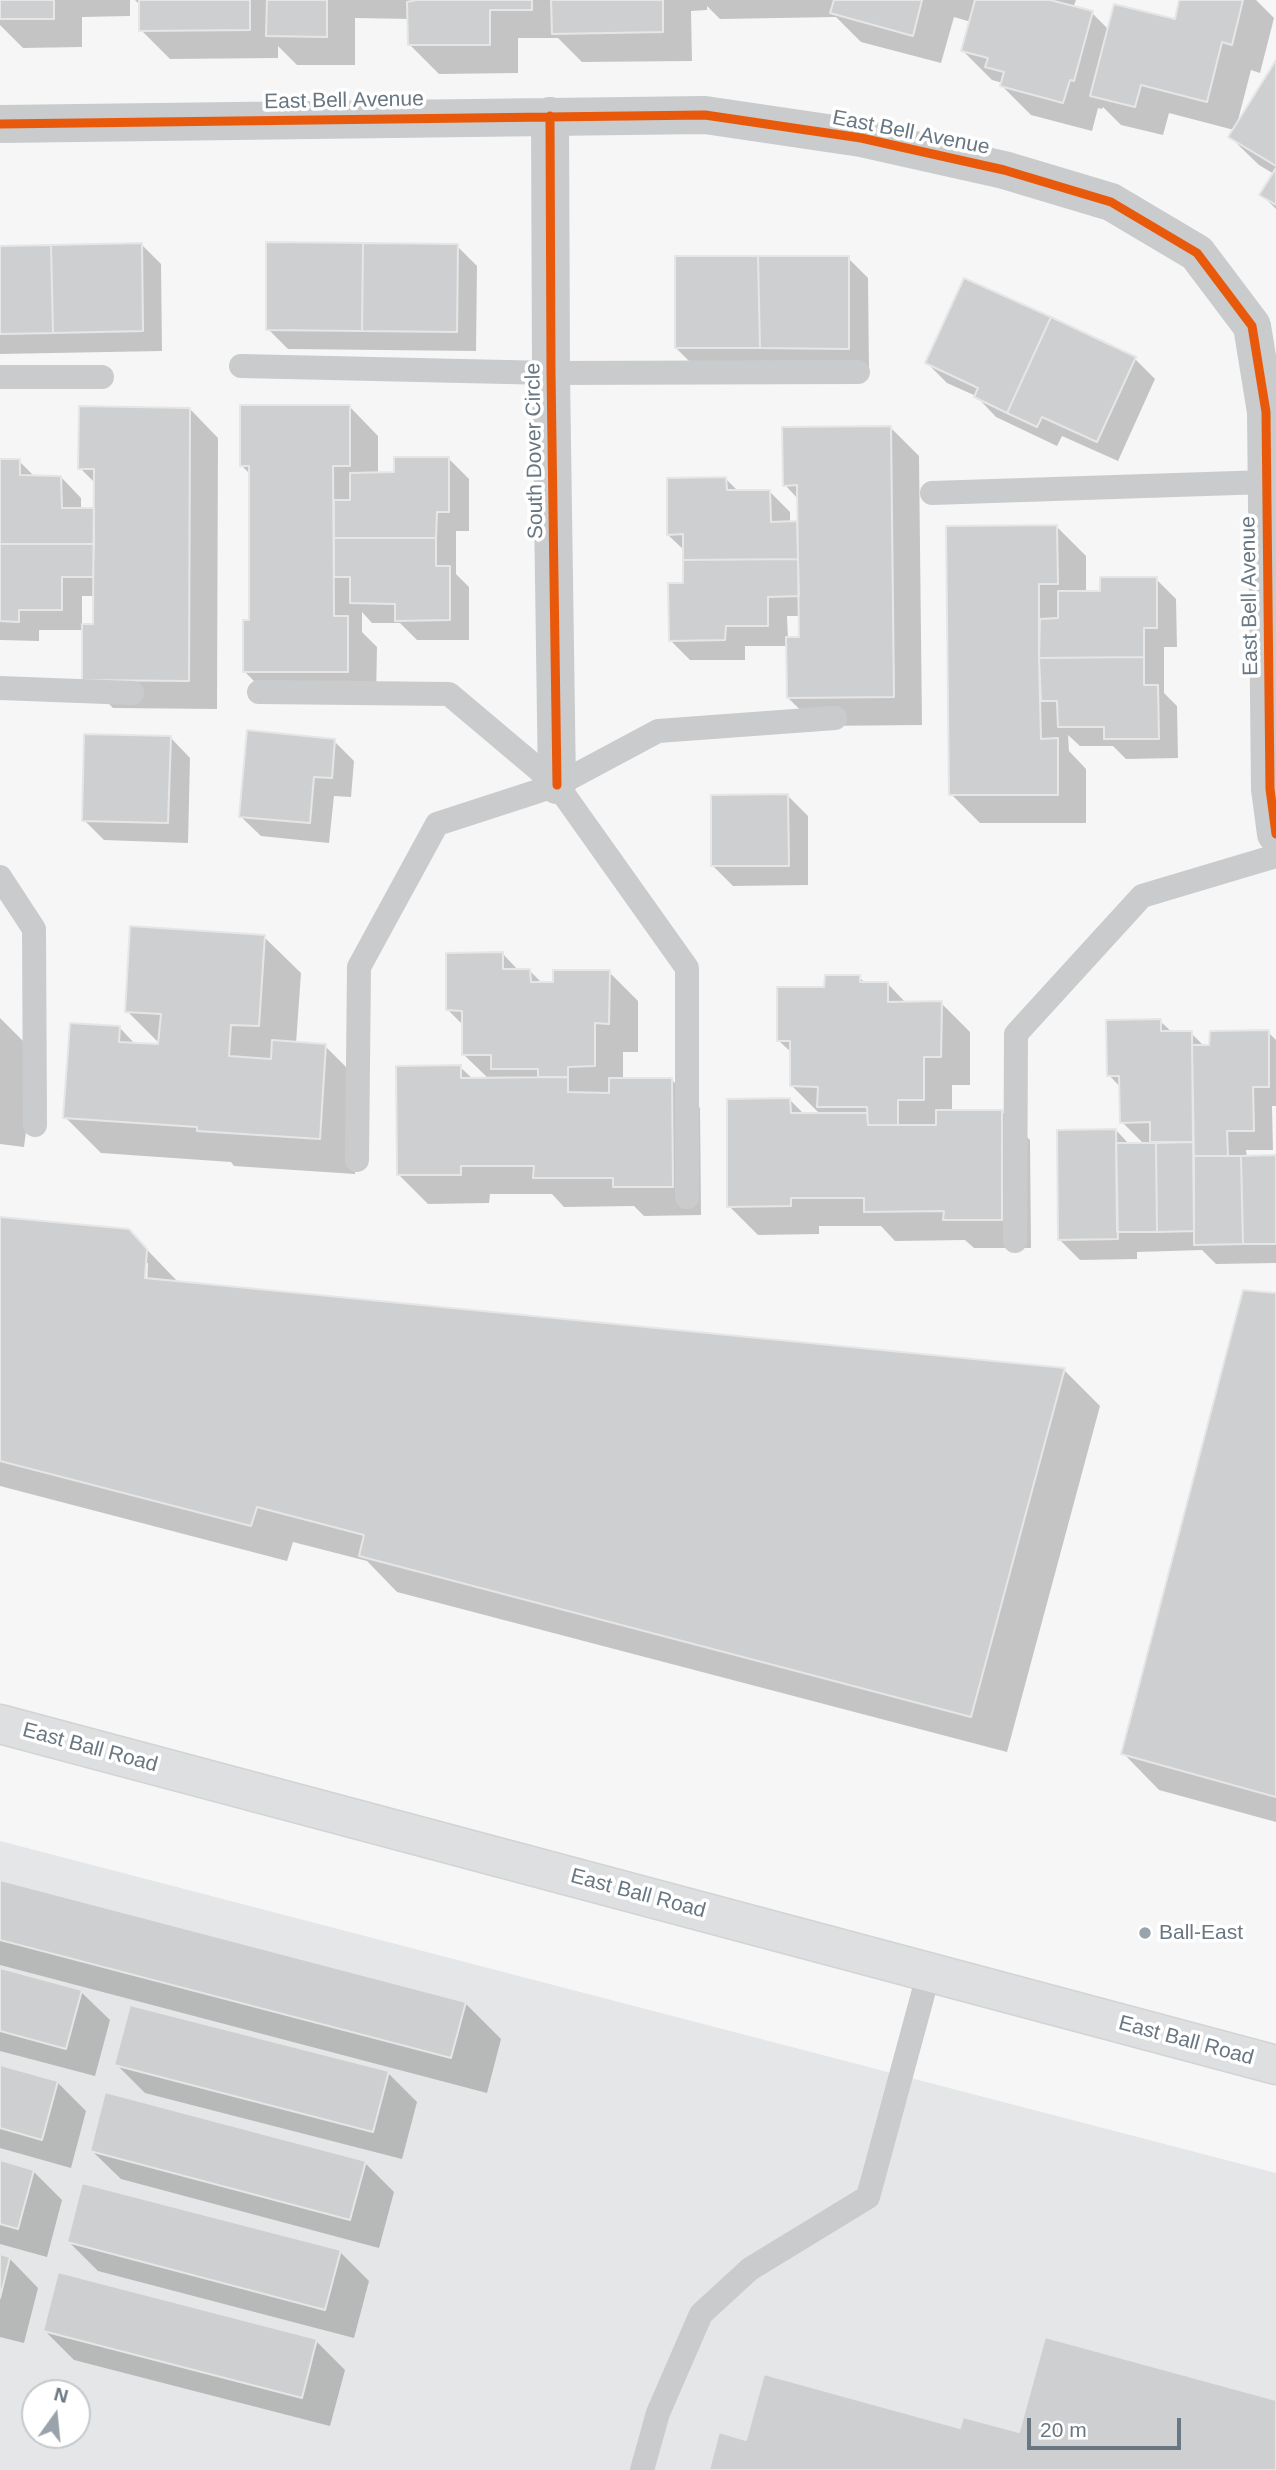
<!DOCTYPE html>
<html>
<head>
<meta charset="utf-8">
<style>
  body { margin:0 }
  #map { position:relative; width:1276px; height:2470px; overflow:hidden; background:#f6f6f6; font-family:Arial,sans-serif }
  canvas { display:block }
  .north { position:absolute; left:21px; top:2379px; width:70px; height:70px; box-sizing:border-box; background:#fff; border:2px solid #c3c9cd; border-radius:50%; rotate:15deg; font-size:19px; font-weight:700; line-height:28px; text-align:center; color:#697783 }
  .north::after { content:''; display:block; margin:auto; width:24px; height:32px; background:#9aa3ab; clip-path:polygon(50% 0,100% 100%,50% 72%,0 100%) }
  .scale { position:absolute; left:1027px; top:2418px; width:154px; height:32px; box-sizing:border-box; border:4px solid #697783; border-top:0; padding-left:9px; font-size:21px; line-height:24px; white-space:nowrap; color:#697783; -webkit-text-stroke:5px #fff; paint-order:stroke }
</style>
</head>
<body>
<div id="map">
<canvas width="1276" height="2470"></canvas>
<div class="north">N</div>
<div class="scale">20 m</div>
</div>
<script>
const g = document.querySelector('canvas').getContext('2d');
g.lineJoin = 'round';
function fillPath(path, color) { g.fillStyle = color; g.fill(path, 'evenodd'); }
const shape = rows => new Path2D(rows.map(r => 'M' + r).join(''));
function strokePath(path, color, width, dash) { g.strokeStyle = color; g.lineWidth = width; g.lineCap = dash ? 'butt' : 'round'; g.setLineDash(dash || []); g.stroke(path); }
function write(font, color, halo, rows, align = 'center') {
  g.font = font + ' Arial,sans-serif'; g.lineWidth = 7; g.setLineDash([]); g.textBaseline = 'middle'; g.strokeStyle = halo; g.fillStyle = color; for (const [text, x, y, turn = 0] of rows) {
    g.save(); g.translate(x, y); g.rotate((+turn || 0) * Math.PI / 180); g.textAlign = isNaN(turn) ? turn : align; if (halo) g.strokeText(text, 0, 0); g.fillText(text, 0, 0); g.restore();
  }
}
fillPath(shape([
  [0,1841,1276,2173,1276,2470,0,2470],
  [35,2393,77,2393,77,2435,35,2435]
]), '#e5e6e7');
fillPath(shape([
  [0,0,130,0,130,16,82,17,82,47,23,48,0,25],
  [135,0,1076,0,1073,8,1092,13,1109,30,1176,21,1181,0,1256,0,1274,18,1260,73,1251,70,1237,124,1276,63,1276,209,1261,194,1274,174,1259,165,1230,137,1234,130,1169,113,1163,135,1121,125,1103,107,1102,109,1098,108,1092,131,1031,115,1002,86,1003,83,992,80,963,51,971,22,954,17,941,63,861,42,836,17,720,19,707,6,707,10,691,11,692,61,582,62,558,38,518,38,518,73,439,74,410,45,410,19,355,18,355,65,297,65,278,46,278,58,170,59,141,30,141,6],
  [141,244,161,264,162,351,0,354,0,247],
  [457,246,477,266,476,351,288,349,268,329],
  [848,258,868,278,869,369,696,368,676,348],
  [965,281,1135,359,1155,379,1118,461,1062,436,1057,446,996,417,976,396,947,383,927,363],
  [350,407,378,436,378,474,396,474,449,459,469,479,469,531,456,531,456,574,469,587,469,640,417,640,400,623,372,623,362,612,362,632,377,647,376,700,273,700,244,671,251,621,251,475,241,465],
  [190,409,218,438,217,709,113,708,84,679,84,630,39,630,39,641,0,640,0,461,19,461,35,477,61,477,81,498,81,510,96,513,96,484,80,468],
  [82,596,95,596,95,626,82,625],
  [890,427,919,456,922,725,817,726,788,698,788,646,745,646,745,660,690,660,670,640,685,585,685,551,668,535,726,479,739,492,770,492,790,512,790,523,797,523,799,525,799,500,785,485],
  [787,616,800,616,800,639,788,639],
  [1057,527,1086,556,1086,592,1102,592,1156,579,1176,599,1177,647,1164,647,1164,693,1177,706,1178,758,1126,759,1113,746,1080,746,1068,735,1069,751,1086,769,1086,823,980,823,951,794],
  [170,737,190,758,188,843,104,840,84,820],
  [334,741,354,761,351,797,334,796,329,843,261,836,240,816],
  [788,796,808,816,808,885,733,886,713,866],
  [264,937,301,973,296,1044,325,1046,361,1082,355,1174,234,1166,231,1162,101,1153,65,1117,120,1028,136,1045,162,1046,127,1011],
  [503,954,519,971,530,971,543,984,609,972,638,1001,638,1052,623,1052,623,1079,671,1079,700,1108,701,1215,644,1216,634,1206,564,1207,552,1194,490,1194,489,1203,428,1204,399,1175,460,1067,473,1079,489,1079,463,1054,463,1025,447,1009],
  [859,977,866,984,887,983,907,1004,941,1003,970,1032,970,1085,952,1085,952,1111,1001,1111,1030,1140,1031,1248,974,1248,965,1240,895,1241,881,1226,819,1226,819,1234,758,1235,729,1206,790,1100,805,1115,821,1115,792,1086,792,1053,779,1041,826,989],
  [0,1018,36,1054,24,1147,0,1144],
  [1160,1021,1173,1033,1191,1033,1205,1047,1268,1032,1276,1040,1276,1106,1272,1106,1273,1150,1246,1150,1247,1157,1276,1157,1276,1263,1216,1264,1202,1250,1137,1252,1137,1259,1080,1260,1060,1240,1116,1130,1129,1144,1144,1144,1122,1122,1121,1088,1109,1075],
  [0,1219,129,1231,179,1283,1064,1370,1100,1406,1007,1752,397,1592,367,1561,293,1542,287,1561,0,1486],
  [144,1263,148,1263,147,1287,143,1286],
  [1276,1295,1276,1822,1159,1790,1123,1753],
  [0,1881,465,2003,501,2039,487,2093,0,1965],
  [0,1970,81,1992,110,2020,95,2076,0,2051],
  [116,2064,388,2073,417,2102,402,2159,145,2093],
  [0,2066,57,2082,86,2111,71,2168,0,2148],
  [92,2151,365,2163,394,2192,379,2248,121,2179],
  [0,2162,33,2171,62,2200,47,2257,0,2244],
  [69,2242,340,2252,369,2281,354,2338,98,2271],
  [0,2256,10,2259,38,2288,24,2343,0,2337],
  [45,2331,316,2341,345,2370,330,2426,74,2360]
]), '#0003');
const building = shape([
  [0,0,54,0,54,19,0,19,0,0],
  [139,0,250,0,250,30,139,31,139,0],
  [267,0,327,0,327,37,266,36,267,0],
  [416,0,532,0,532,10,490,10,490,45,408,45,407,2,416,0],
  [551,0,663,0,663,32,552,34,551,0],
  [834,0,922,0,913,36,830,13,834,0],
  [975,0,1050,0,1093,11,1074,81,1070,80,1063,103,1000,86,1004,72,985,67,988,58,961,51,975,0],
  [1179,0,1243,0,1232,45,1222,42,1207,102,1141,85,1135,107,1090,96,1114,4,1175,19,1179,0],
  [1276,60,1276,166,1228,137,1276,60],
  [1276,168,1276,205,1259,195,1276,168],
  [266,242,363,243,362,331,266,330,266,242],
  [142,243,143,331,53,333,51,245,142,243],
  [363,243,458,244,457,332,362,331,363,243],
  [51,245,53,333,0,334,0,246,51,245],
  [675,256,758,256,760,348,675,348,675,256],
  [758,256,849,256,849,349,760,348,758,256],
  [964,278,1051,317,1007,413,974,397,978,388,925,363,964,278],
  [1051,317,1136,357,1097,442,1042,417,1037,427,1007,413,1051,317],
  [240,405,350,405,350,466,333,466,334,616,348,616,348,672,243,672,243,620,249,620,249,466,240,466,240,405],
  [79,406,190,408,189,681,82,680,82,624,93,624,94,469,78,469,79,406],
  [891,426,894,697,787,698,786,637,799,637,797,485,783,486,782,427,891,426],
  [394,457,449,457,449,512,437,512,436,538,334,538,334,500,350,500,350,473,394,472,394,457],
  [0,459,20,459,20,475,61,476,62,508,94,508,94,544,0,544,0,459],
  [726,477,727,490,770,490,771,522,797,521,798,559,683,560,683,534,667,535,667,478,726,477],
  [1057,525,1058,584,1039,584,1039,658,1041,739,1058,738,1058,795,949,795,946,526,1057,525],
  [334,538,436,538,436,566,450,566,450,620,395,621,395,604,350,603,350,577,334,577,334,538],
  [0,544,94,544,93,577,62,577,62,610,19,610,19,622,0,621,0,544],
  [798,559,799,596,768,597,768,626,726,626,725,640,669,641,668,583,683,583,683,560,798,559],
  [1100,577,1157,577,1157,628,1144,628,1144,657,1039,658,1040,619,1058,618,1058,591,1100,591,1100,577],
  [1144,657,1144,685,1158,685,1159,739,1104,739,1104,727,1058,727,1057,701,1041,701,1039,658,1144,657],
  [247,730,335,739,332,778,314,777,310,823,239,817,247,730],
  [84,734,171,736,168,823,82,821,84,734],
  [788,794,789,866,711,866,711,795,788,794],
  [130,926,265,935,259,1026,231,1025,229,1056,271,1059,272,1040,326,1044,320,1139,197,1131,197,1127,63,1118,70,1023,120,1026,119,1042,158,1044,161,1014,125,1012,130,926],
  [503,952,503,969,530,969,531,982,553,982,553,970,610,970,609,1024,595,1023,595,1066,568,1067,568,1077,538,1077,538,1069,491,1069,491,1055,462,1055,462,1011,446,1010,446,953,503,952],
  [825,975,860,975,860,982,888,982,888,1002,942,1001,941,1057,924,1057,924,1100,898,1100,898,1125,868,1125,867,1107,817,1107,818,1087,790,1086,790,1041,777,1041,777,987,824,987,825,975],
  [1161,1019,1161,1031,1192,1031,1193,1142,1150,1142,1150,1122,1120,1123,1119,1076,1107,1076,1106,1020,1161,1019],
  [1269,1030,1269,1087,1253,1087,1254,1131,1227,1131,1228,1156,1194,1156,1192,1045,1209,1045,1210,1031,1269,1030],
  [461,1065,461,1078,568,1077,568,1092,609,1093,609,1078,672,1078,673,1187,613,1187,613,1178,533,1178,534,1166,461,1166,461,1175,397,1175,396,1066,461,1065],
  [790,1098,791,1113,867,1113,868,1125,936,1125,936,1110,1002,1110,1002,1220,943,1220,944,1211,864,1212,864,1198,791,1198,791,1206,727,1207,727,1099,790,1098],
  [1116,1129,1118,1239,1058,1240,1057,1130,1116,1129],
  [1193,1142,1194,1231,1157,1232,1156,1143,1193,1142],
  [1116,1143,1156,1143,1157,1232,1117,1232,1116,1143],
  [1276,1155,1276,1244,1243,1244,1241,1156,1276,1155],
  [1194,1156,1241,1156,1243,1244,1194,1245,1194,1156],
  [0,1217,129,1229,147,1249,145,1278,1065,1368,971,1717,359,1556,364,1535,257,1507,251,1526,0,1461,0,1217],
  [1243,1290,1276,1293,1276,1797,1121,1754,1243,1290],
  [0,1880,466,2002,451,2058,0,1940,0,1880],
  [0,1968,82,1990,66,2049,0,2031,0,1968],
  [130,2005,389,2071,373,2132,114,2065,130,2005],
  [0,2065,58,2081,42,2140,0,2128,0,2065],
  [105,2092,366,2161,350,2220,90,2151,105,2092],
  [0,2160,34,2170,18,2229,0,2224,0,2160],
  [82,2183,341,2250,325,2310,67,2242,82,2183],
  [0,2254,10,2257,0,2298,0,2254],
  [58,2272,317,2339,302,2398,43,2331,58,2272],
  [1045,2337,1276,2400,1276,2470,709,2470,719,2432,746,2440,764,2374,960,2428,963,2417,1019,2432,1045,2337]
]);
fillPath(building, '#cecfd0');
strokePath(building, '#e6e6e6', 2);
const primary = shape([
  [0,1724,1276,2065]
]);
strokePath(primary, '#d2d3d3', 41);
strokePath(shape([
  [241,366,551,373,858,372],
  [0,377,102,377],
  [932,493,1267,482],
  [0,688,132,693],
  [259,692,449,694,557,785,687,968,687,1197],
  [0,877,34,929,35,1125],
  [357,1160,359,967,437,824,557,785,658,731,835,718],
  [1015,1241,1016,1034,1142,896,1276,856],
  [642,2470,658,2413,701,2314,750,2269,868,2197,929,1972]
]), '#c9cbcc', 24);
strokePath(shape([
  [550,116,551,373,557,785],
  [0,124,705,115,861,138,1004,170,1111,202,1197,253,1252,326,1266,412,1270,789,1276,834]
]), '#c9cbcc', 38);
strokePath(primary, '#dedfe0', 38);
strokePath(shape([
  [550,116,551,373,557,785],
  [0,124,705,115,861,138,1004,170,1111,202,1197,253,1252,326,1266,412,1270,789,1276,834]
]), '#e8590c', 9);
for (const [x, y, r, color] of [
  [1145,1933,7,"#9aa3ab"]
]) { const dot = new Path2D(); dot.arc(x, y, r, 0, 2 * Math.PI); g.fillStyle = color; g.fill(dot); strokePath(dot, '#fff', 2.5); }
write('21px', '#697783', '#fff', [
  ["East Bell Avenue",344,101,-1],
  ["East Bell Avenue",911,133,11],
  ["South Dover Circle",535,451,-91],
  ["East Bell Avenue",1250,596,-91],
  ["East Ball Road",90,1748,15],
  ["East Ball Road",638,1894,15],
  ["East Ball Road",1186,2041,15]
]);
write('21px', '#697783', '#fff', [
  ["Ball-East",1159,1933]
], 'left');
</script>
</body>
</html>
